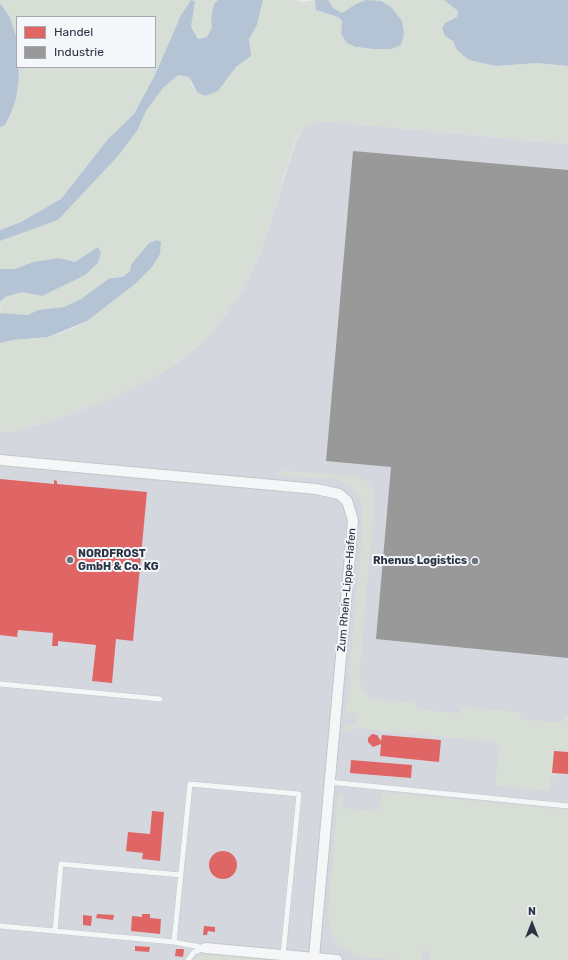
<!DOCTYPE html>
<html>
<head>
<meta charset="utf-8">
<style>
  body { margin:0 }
  #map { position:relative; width:568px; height:960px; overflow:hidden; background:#e6e8ea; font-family:Rubik,sans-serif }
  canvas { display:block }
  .legend { position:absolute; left:16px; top:16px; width:140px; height:52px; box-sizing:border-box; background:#f4f6f9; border:1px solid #a4a8b1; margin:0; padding:5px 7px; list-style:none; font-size:12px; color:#2b3445 }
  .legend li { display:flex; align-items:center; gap:8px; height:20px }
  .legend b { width:20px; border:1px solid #a4a8b1 }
  .north { position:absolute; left:512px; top:904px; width:40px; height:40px; -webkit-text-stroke:3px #f4f6f9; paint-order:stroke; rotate:0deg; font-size:11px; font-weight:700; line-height:16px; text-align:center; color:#2b3445 }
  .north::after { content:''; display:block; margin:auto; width:14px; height:18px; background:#2b3445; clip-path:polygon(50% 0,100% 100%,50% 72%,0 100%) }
</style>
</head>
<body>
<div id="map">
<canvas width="568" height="960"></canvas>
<ul class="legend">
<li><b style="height:11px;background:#e06666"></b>Handel</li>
<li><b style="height:11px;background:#999"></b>Industrie</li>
</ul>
<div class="north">N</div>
</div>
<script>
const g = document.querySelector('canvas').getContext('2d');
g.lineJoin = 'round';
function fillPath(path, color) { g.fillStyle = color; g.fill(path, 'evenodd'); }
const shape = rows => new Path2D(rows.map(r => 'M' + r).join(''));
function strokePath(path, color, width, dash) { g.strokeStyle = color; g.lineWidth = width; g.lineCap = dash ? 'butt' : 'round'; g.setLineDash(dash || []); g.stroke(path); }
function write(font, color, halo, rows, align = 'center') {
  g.font = font + ' Rubik,sans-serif'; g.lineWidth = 4; g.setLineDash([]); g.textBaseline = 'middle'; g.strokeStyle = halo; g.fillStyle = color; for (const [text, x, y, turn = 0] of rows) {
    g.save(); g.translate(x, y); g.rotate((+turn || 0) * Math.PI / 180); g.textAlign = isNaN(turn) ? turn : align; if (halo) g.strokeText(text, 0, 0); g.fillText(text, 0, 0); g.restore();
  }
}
fillPath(shape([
  [324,121,568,144,568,960,0,960,0,431,13,432,60,418,110,399,163,372,181,360,206,339,225,316,245,286,260,254,296,141,306,126]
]), '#d4d7dd');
fillPath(shape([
  [0,0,191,0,181,15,155,75,134,114,108,139,61,199,21,222,0,230,0,127,5,125,16,99,19,77,18,67,155,67,155,17,17,17,17,49,16,36,10,17,0,3],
  [194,0,218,0,214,4,211,18,212,27,207,37,197,39,191,28],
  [263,0,295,0,303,2,315,0,316,10,338,17,342,21,341,34,359,48,373,49,391,49,356,4,342,13,333,8,328,0,444,0,458,11,457,17,445,23,442,28,445,36,453,41,457,50,496,66,537,63,568,66,568,144,324,121,306,126,295,141,260,254,245,286,225,316,206,339,181,360,163,372,110,399,60,418,13,432,0,431,0,343,13,340,48,337,64,332,82,324,135,284,131,265,130,271,123,277,113,277,107,281,89,295,64,307,38,310,29,315,1,314,0,302,5,297,22,292,42,296,63,285,98,247,75,262,59,258,33,262,15,269,0,269,0,241,58,220,117,157,137,131,146,111,163,88,178,75,189,77,192,86,197,92,205,96,218,91,236,67,251,56,249,39,257,25],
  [279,470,357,477,366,481,374,489,375,499,359,678,363,691,369,697,376,699,416,703,416,709,460,713,461,707,520,712,520,719,563,723,564,716,568,717,568,752,554,751,552,772,560,773,559,777,551,777,550,791,495,786,499,746,495,745,495,742,353,728,352,732,344,731,345,724,356,725,357,714,346,712,351,679,349,678,363,525,363,504,352,487,338,479,278,476],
  [382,792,568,810,568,960,430,960,429,951,423,950,422,957,420,960,396,960,352,956,353,953,336,943,330,929,328,911,338,795,344,794,343,808,379,811],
  [207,952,285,960,191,960]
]), '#d6ded6');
fillPath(shape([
  [191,0,195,1,191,27,198,39,207,37,212,27,211,18,214,4,218,0,263,0,257,25,249,39,251,56,236,67,218,91,205,96,197,92,189,77,178,75,163,88,146,111,137,131,117,157,58,220,0,241,0,230,21,222,61,199,108,139,134,114,155,75,181,15],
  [315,0,328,0,333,8,342,13,356,4,366,0,381,1,392,8,402,21,404,35,401,45,391,49,373,49,356,47,347,43,341,34,342,21,338,17,316,10],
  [444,0,568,0,568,66,537,63,496,66,469,60,457,50,453,41,445,36,442,28,445,23,457,17,458,11],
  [0,3,10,17,16,36,19,77,16,99,11,113,5,125,0,127],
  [157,240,161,242,160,254,152,267,135,284,87,321,48,337,13,340,0,343,0,313,28,315,38,310,64,307,81,299,110,278,123,277,130,271,131,265,149,243],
  [98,247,101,253,98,263,85,275,42,296,22,292,5,297,0,302,0,269,15,269,33,262,59,258,75,262]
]), '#b4c4d5');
fillPath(shape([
  [0,479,54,484,54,480,57,481,57,484,147,492,133,641,116,639,112,683,92,681,96,645,58,641,58,646,52,646,53,633,18,630,17,637,0,635],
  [372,734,377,735,381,741,382,735,441,740,439,762,380,756,381,744,373,747,368,742,368,738],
  [554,751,568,752,568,774,552,773],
  [351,760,412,765,411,778,350,773],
  [152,811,164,812,160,861,142,859,143,853,126,851,128,832,150,834],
  '209 865a14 14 0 1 1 28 0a14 14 0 1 1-28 0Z',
  [97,914,114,915,113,920,96,918],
  [142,914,150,914,150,918,161,919,160,934,131,931,132,916,142,917],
  [83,915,92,916,91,926,83,925],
  [204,926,215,927,215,932,208,931,207,935,203,935],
  [135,946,150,947,149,952,135,951],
  [176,949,184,949,183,957,175,956]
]), '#e06666');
fillPath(shape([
  [353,151,568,170,568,658,376,639,391,467,326,461]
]), '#999');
const lane = shape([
  [0,684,160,699],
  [329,782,568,806],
  [0,926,174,942,205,948],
  [55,931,61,864,181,875],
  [174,942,190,784,299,794,283,955],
  [188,960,194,952,205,948]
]);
const street = shape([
  [0,460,316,489,339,494,347,501,353,520,352,533,314,958],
  [205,948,337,960]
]);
strokePath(lane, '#c4c6c8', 6);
strokePath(street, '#c4c6c8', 12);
strokePath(lane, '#f5f6f7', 5);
strokePath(street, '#f5f6f7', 10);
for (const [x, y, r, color] of [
  [70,560,4,"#6c737f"],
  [475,561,4,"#6c737f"]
]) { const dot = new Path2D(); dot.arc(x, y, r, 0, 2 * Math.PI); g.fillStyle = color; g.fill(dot); strokePath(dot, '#f4f6f9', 1.5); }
write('bold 11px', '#2b3445', '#f4f6f9', [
  ["NORDFROST",78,554],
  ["GmbH & Co. KG",78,567],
  ["Rhenus Logistics",467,561,"right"]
], 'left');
write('11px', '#2b3445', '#f4f6f9', [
  ["Zum Rhein-Lippe-Hafen",347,590,-85]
]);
</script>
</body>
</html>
